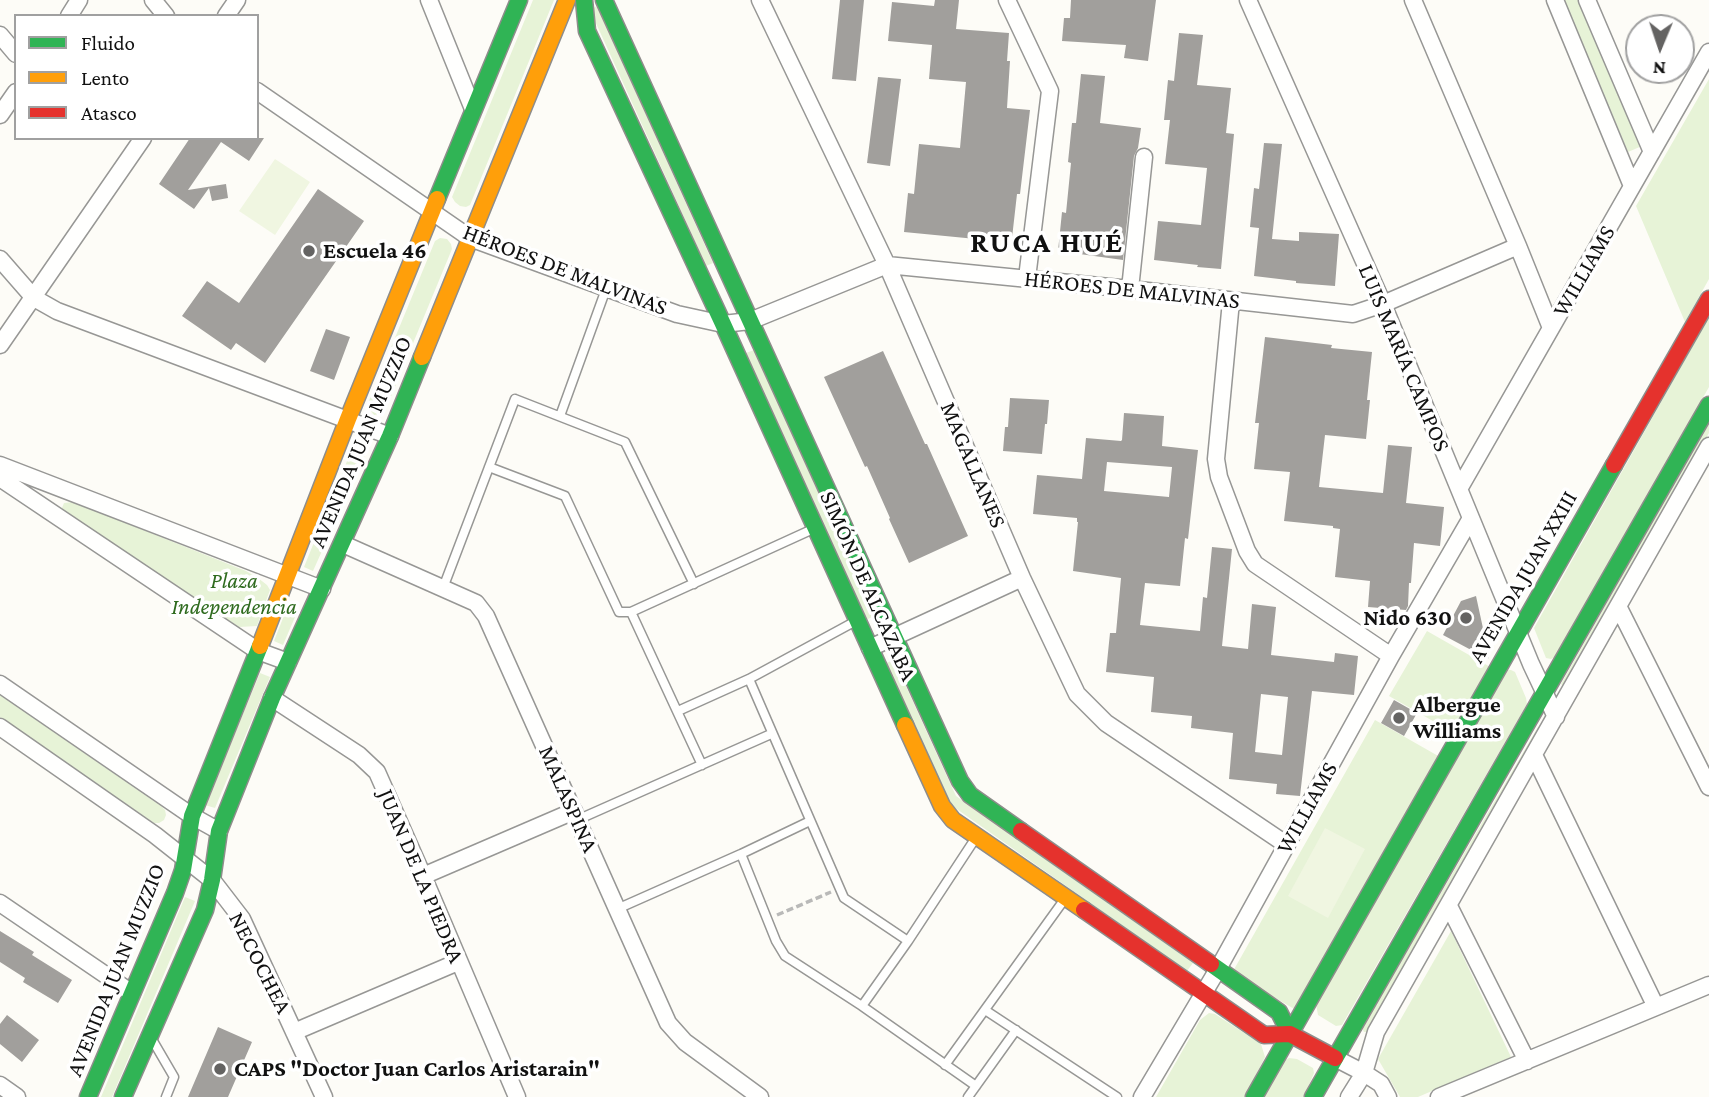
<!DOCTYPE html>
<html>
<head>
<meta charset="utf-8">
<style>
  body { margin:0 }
  #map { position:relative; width:1709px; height:1097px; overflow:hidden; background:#fdfcf7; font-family:"Crimson Pro",serif }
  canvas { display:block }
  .legend { position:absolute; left:14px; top:14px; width:245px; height:126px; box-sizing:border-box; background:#fff; border:2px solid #a0a0a0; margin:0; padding:9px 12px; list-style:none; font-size:21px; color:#111 }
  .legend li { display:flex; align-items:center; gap:14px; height:35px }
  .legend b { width:35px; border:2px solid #a0a0a0 }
  .north { position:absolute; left:1625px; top:14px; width:70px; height:70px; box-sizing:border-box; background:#fff; border:2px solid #a0a0a0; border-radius:50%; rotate:182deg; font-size:19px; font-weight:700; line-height:28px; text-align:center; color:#111 }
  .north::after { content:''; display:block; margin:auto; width:24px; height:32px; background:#646362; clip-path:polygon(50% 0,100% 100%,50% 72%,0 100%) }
</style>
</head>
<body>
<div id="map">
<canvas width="1709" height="1097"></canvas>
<ul class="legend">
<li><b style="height:9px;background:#30b455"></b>Fluido</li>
<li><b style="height:9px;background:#ff9f0a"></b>Lento</li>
<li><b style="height:9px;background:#e5322d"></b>Atasco</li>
</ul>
<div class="north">N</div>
</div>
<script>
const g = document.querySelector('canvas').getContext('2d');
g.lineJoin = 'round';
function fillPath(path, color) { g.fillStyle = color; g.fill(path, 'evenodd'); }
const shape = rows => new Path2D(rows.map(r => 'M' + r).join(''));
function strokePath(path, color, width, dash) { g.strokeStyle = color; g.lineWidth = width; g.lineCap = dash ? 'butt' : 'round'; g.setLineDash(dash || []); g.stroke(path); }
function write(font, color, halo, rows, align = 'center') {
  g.font = font + ' "Crimson Pro",serif'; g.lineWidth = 7; g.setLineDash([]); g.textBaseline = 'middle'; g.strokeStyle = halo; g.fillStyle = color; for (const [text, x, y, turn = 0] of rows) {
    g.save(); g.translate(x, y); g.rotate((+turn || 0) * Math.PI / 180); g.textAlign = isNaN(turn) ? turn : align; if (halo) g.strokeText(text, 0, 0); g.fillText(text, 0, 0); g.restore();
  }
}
fillPath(shape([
  [533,0,554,0,470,205,466,207,460,206,455,202,452,197],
  [1564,0,1580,0,1642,146,1628,152],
  [597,6,713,263,706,266,590,10],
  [1709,79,1709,279,1685,322,1636,206],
  [440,238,447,239,451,244,452,249,385,411,381,414,374,415,370,410,368,403,435,241],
  [1709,317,1709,387,1555,657,1551,659,1546,658,1534,628],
  [754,350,874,616,866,620,746,353],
  [1709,421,1709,433,1568,682,1563,686,1561,684],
  [352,449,365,455,313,571,304,567],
  [73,502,246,571,258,578,267,585,270,590,257,626,239,627,67,514,62,508,64,503],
  [285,613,295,617,283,645,274,641],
  [1427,631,1492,668,1454,733,1389,696],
  [894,660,956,796,1193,963,1187,971,951,805,886,663],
  [1506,670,1511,670,1515,672,1526,698,1527,704,1342,1025,1336,1026,1318,1015,1316,1004],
  [260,673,270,677,215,808,205,805],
  [0,695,161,806,165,810,166,815,164,820,159,823,154,823,0,717],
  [1375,720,1440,757,1296,1010,1232,973],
  [1538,727,1540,728,1368,1032,1364,1032,1362,1028],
  [185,897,195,901,112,1097,101,1097],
  [1451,931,1511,1057,1418,1097,1400,1097,1378,1059],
  [1209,1013,1215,1014,1261,1044,1265,1057,1245,1097,1156,1097,1200,1020],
  [1289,1058,1297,1059,1313,1068,1314,1073,1304,1097,1263,1097,1283,1061]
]), '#e7f3d7');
fillPath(shape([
  [275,159,310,182,275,235,239,211],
  [1325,828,1365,849,1328,918,1288,896]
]), '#f0f6e1');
fillPath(shape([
  [840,0,864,0,856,81,832,79],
  [935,0,959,0,956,29,1009,33,1007,61,1010,61,1007,108,1030,110,1020,194,1017,194,1012,238,977,234,976,239,904,232,908,193,914,194,919,144,960,148,966,82,929,79,932,45,888,41,892,2,934,6],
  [1071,0,1156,0,1148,61,1124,58,1126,45,1062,41,1064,18,1070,18],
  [1179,33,1203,35,1197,85,1231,88,1226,133,1234,134,1221,269,1197,267,1198,265,1154,260,1158,221,1201,225,1207,168,1165,164,1170,120,1164,120,1168,80,1174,81],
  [1081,74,1105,76,1100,123,1141,128,1138,148,1134,156,1123,260,1058,251,1062,212,1066,213,1071,163,1068,162,1072,123,1076,123],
  [878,77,901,79,890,166,867,163],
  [190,138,264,138,249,161,221,142,188,190,226,184,228,198,212,201,209,188,194,209,159,184],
  [1264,143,1282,144,1272,239,1299,241,1299,232,1339,234,1335,286,1296,283,1296,281,1254,276,1259,228,1250,227,1254,188,1259,189],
  [318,189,364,221,265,363,236,343,231,350,182,316,207,281,239,303],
  [326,329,350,337,334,380,310,371],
  [1265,337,1332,345,1331,348,1372,352,1367,400,1370,400,1366,439,1325,435,1319,487,1383,493,1388,445,1412,447,1406,503,1444,507,1440,546,1414,543,1411,583,1409,583,1408,606,1406,610,1368,607,1370,581,1335,577,1340,529,1333,528,1333,526,1284,521,1290,472,1254,469,1259,423,1255,423],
  [883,351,925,444,927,444,968,536,909,563,889,519,890,518,867,466,865,467,824,377],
  [1010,398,1049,400,1047,424,1045,424,1042,454,1003,451,1005,427,1008,427],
  [1124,413,1164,416,1162,446,1198,450,1188,539,1185,538,1180,586,1145,583,1140,625,1200,631,1203,597,1207,598,1212,547,1232,549,1222,646,1248,649,1252,604,1276,607,1271,655,1334,662,1335,653,1358,656,1354,695,1312,691,1300,796,1276,794,1277,784,1229,779,1233,733,1191,728,1192,716,1151,712,1154,677,1106,672,1110,633,1116,633,1121,578,1073,571,1078,522,1077,522,1077,518,1033,514,1037,475,1082,479,1086,438,1121,441,1122,440],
  [1107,462,1172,467,1169,497,1104,491],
  [1261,694,1288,697,1282,755,1255,752],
  [1476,596,1489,656,1488,659,1443,635,1461,601],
  [1394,700,1417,713,1404,736,1381,723],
  [0,931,34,952,32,955,72,980,58,1003,23,982,25,978,0,962],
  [7,1015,39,1040,22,1062,0,1044,0,1024],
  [218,1027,252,1042,228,1097,188,1097]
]), '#a19f9c');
const lane = shape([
  [560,416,606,289],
  [489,467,565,496,619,612,631,612,702,765],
  [443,588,515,399,625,442,694,584],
  [631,612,813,529],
  [749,679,844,898,908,941],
  [678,711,749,679,854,622],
  [577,820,771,734],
  [741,854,776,941,785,956,862,1006,976,1086],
  [617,909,741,854,810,821],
  [862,1006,908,941,975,839],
  [985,1010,1117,1097],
  [153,1041,174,1077,166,1097],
  [945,1065,1064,900],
  [968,1097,1016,1030]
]);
const street = shape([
  [153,0,166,16],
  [429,0,473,109],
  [760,0,887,265,1022,578,1077,694,1106,723,1287,845],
  [1007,0,1050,91,1027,278],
  [1248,0,1383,304,1531,664,1556,717],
  [1413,0,1518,246,1551,328],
  [1555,0,1632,186],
  [1587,0,1652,152],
  [69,16,79,0],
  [226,16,237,0],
  [0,35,16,54],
  [257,91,470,238,677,314,723,324,750,321,887,265,1130,289,1353,314,1383,304,1518,246],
  [0,115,16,92],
  [0,259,34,298,57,311,390,436],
  [1130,289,1144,157],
  [1231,301,1216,459,1219,477,1247,551,1255,564,1391,656],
  [0,345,143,138],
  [0,465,322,589],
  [0,478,258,651,288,662],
  [1459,489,1709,52],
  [343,544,476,603,486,616,668,1023,685,1042,760,1097],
  [1618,606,1709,787],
  [870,648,1022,578],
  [0,684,192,816,219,831],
  [272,698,359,755,377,772,423,876,517,1097],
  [0,727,155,835,212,880,242,919,324,1097],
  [1534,755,1656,1007],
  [423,876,574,811],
  [0,903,132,993],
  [1449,906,1527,1061],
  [294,1032,458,962],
  [1335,1058,1364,1073,1381,1084,1388,1097],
  [0,1085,17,1097],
  [1142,1097,1218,969,1391,656,1471,518],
  [1349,1097,1364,1073,1376,1032,1709,446],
  [1439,1097,1709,985]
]);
const fast = shape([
  [584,0,587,31,723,324,905,725],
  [604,0,960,781,970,795,1021,831],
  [437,199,519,0],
  [1211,964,1279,1012,1290,1034],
  [88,1097,175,893,183,870,192,816,260,646],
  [123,1097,205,910,212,880,219,831,272,698,390,436,422,357],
  [1254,1097,1614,465],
  [1313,1097,1709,405]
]);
const slow = shape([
  [422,357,567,0],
  [260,646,348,419,437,199],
  [905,725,942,806,953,820,1084,910]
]);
const jam = shape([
  [1614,465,1709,299],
  [1021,831,1211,964],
  [1084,910,1264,1035,1290,1034,1335,1058]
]);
strokePath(lane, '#979795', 11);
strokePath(street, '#979795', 19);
strokePath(fast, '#8e8d8b', 19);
strokePath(slow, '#8e8d8b', 19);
strokePath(jam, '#8e8d8b', 19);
strokePath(shape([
  [777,915,831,892]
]), '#b9b9b8', 3.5, [7, 3.5]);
strokePath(lane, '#fffffe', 8);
strokePath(street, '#fffffe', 16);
strokePath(fast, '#30b455', 16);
strokePath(slow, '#ff9f0a', 16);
strokePath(jam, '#e5322d', 16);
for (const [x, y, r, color] of [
  [309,251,7,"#646362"],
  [1466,618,7,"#646362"],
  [1399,718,7,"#646362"],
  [220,1069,7,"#646362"]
]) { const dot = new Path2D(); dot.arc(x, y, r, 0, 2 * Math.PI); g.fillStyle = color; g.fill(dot); strokePath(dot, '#fff', 2.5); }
write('bold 23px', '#111', '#fff', [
  ["Escuela 46",323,251],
  ["Nido 630",1452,618,"right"],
  ["Albergue",1413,705],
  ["Williams",1413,731],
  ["CAPS \"Doctor Juan Carlos Aristarain\"",234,1069]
], 'left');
write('23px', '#111', '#fff', [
  ["HÉROES DE MALVINAS",565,270,21],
  ["WILLIAMS",1584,271,-60],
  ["HÉROES DE MALVINAS",1132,290,6],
  ["LUIS MARÍA CAMPOS",1404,358,67],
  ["AVENIDA JUAN MUZZIO",361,442,-67],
  ["MAGALLANES",973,465,67],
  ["AVENIDA JUAN XXIII",1523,577,-60],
  ["SIMÓN DE ALCAZABA",868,586,66],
  ["MALASPINA",568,799,66],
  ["WILLIAMS",1307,808,-61],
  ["JUAN DE LA PIEDRA",421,876,67],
  ["NECOCHEA",260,963,63],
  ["AVENIDA JUAN MUZZIO",116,970,-68]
]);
write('italic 23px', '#2f6b1f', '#fff', [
  ["Plaza",234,581],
  ["Independencia",234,607]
]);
g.letterSpacing = '2px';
write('bold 30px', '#111', '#fff', [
  ["RUCA HUÉ",1047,243]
]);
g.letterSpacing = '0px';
</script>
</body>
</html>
